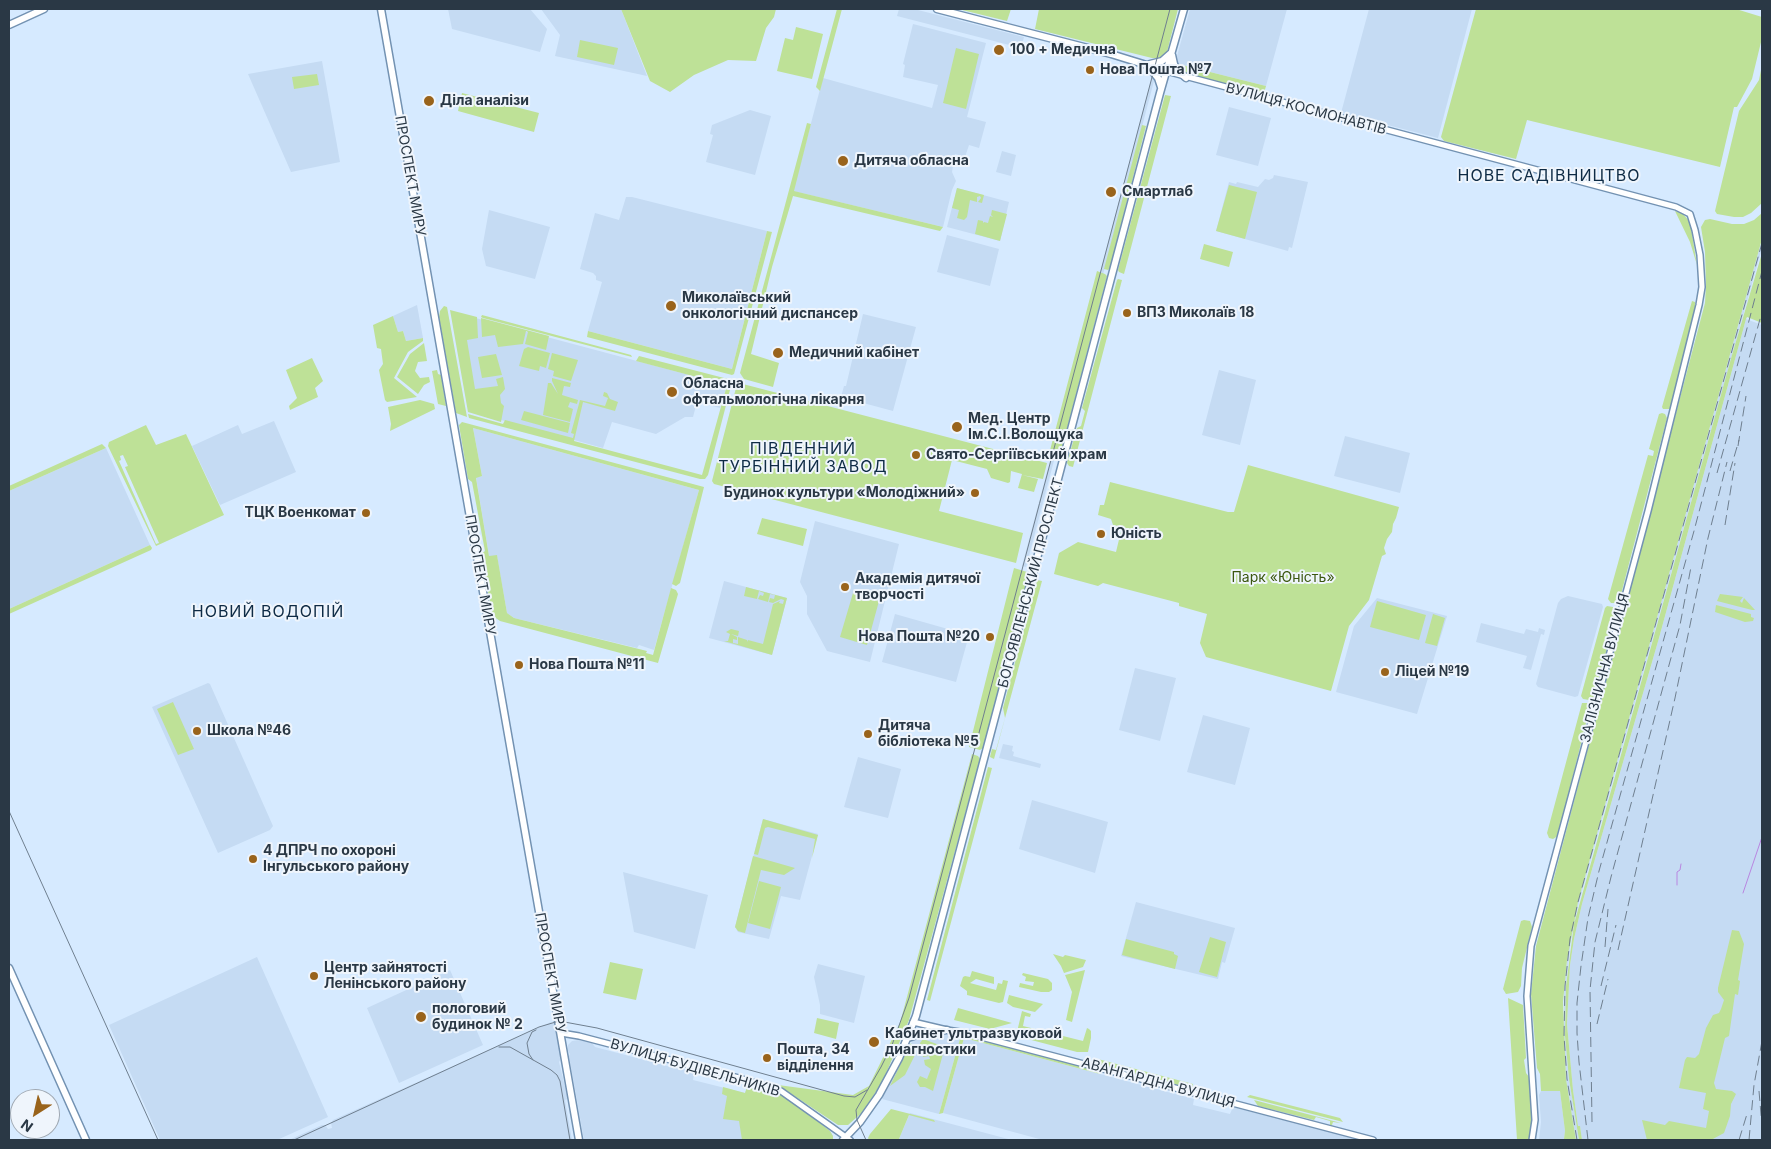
<!DOCTYPE html>
<html>
<head>
<meta charset="utf-8">
<style>
  body { margin:0 }
  #map { position:relative; width:1771px; height:1149px; overflow:hidden; background:#d6eaff; font-family:Inter,sans-serif }
  canvas { display:block }
  .frame { position:absolute; inset:0; border:10px solid #2a3845; pointer-events:none }
  .north { position:absolute; left:10px; top:1089px; width:50px; height:50px; box-sizing:border-box; background:#eff5fc; border:1px solid #a0a9b3; border-radius:50%; rotate:215deg; font-size:14px; font-weight:700; line-height:20px; text-align:center; color:#2a3845 }
  .north::after { content:''; display:block; margin:auto; width:18px; height:22px; background:#99631b; clip-path:polygon(50% 0,100% 100%,50% 72%,0 100%) }
</style>
</head>
<body>
<div id="map">
<canvas width="1771" height="1149"></canvas>
<div class="frame"></div>
<div class="north">N</div>
</div>
<script>
const g = document.querySelector('canvas').getContext('2d');
g.lineJoin = 'round';
function fillPath(path, color) { g.fillStyle = color; g.fill(path, 'evenodd'); }
const shape = rows => new Path2D(rows.map(r => 'M' + r).join(''));
function strokePath(path, color, width, dash) { g.strokeStyle = color; g.lineWidth = width; g.lineCap = dash ? 'butt' : 'round'; g.setLineDash(dash || []); g.stroke(path); }
function write(font, color, halo, rows, align = 'center') {
  g.font = font + ' Inter,sans-serif'; g.lineWidth = 4; g.setLineDash([]); g.textBaseline = 'middle'; g.strokeStyle = halo; g.fillStyle = color; for (const [text, x, y, turn = 0] of rows) {
    g.save(); g.translate(x, y); g.rotate((+turn || 0) * Math.PI / 180); g.textAlign = isNaN(turn) ? turn : align; if (halo) g.strokeText(text, 0, 0); g.fillText(text, 0, 0); g.restore();
  }
}
fillPath(shape([
  [448,9,530,9,547,29,540,52,452,29],
  [541,9,621,9,647,76,555,56,560,35],
  [899,9,914,9,1024,37,1021,48,897,16],
  [1170,9,1173,9,1026,567,1022,566],
  [1190,9,1287,9,1266,86,1178,64,1177,56],
  [1369,9,1472,9,1438,138,1341,113],
  [913,24,986,43,967,117,986,122,979,148,969,145,965,157,955,154,952,172,956,181,952,190,943,227,793,191,823,78,932,108,938,85,903,77,905,65,903,64],
  [322,61,340,162,291,172,248,74],
  [1229,107,1271,118,1258,166,1216,155],
  [750,110,771,116,755,175,706,162,713,135,710,134,712,125],
  [1002,151,1016,155,1011,176,996,172],
  [1274,175,1308,182,1292,248,1289,247,1288,251,1216,231,1229,182,1236,184,1237,182,1258,187,1265,179,1269,180,1273,178],
  [957,188,1009,202,1000,241,947,227],
  [626,197,632,197,767,231,732,369,588,331,602,282,596,280,596,276,593,273,580,269,595,213,619,220],
  [489,210,550,227,535,279,486,266,482,249],
  [947,235,999,249,990,286,937,272],
  [1762,239,1762,248,1750,291,1579,902,1571,939,1566,986,1565,1036,1569,1079,1579,1140,1576,1140,1566,1079,1564,1036,1564,986,1570,939,1578,902],
  [417,305,423,338,406,341,403,331,398,332,393,316],
  [453,312,727,385,720,408,697,402,693,417,685,417,656,434,612,422,603,448,472,412],
  [863,314,916,327,893,411,841,397,844,386,846,386],
  [1746,319,1762,325,1762,1140,1582,1140,1580,1127,1578,1126,1573,1090,1567,1024,1570,965,1574,939,1582,904,1659,638],
  [1219,370,1256,380,1240,445,1202,435],
  [274,421,296,472,220,505,192,446,238,425,242,434],
  [473,428,699,490,654,650,639,645,637,648,514,618,507,613,497,556,489,556,476,477,482,476],
  [1345,436,1410,453,1400,493,1334,476],
  [106,448,150,545,9,609,9,491],
  [815,521,899,544,870,662,827,651,807,614,807,596,800,582],
  [724,581,787,598,772,655,709,638],
  [1568,596,1602,604,1603,607,1578,696,1575,697,1538,687,1536,684,1558,603,1561,599],
  [1377,598,1447,616,1417,714,1336,692,1354,626],
  [895,614,969,635,956,682,882,662],
  [1481,623,1524,634,1526,629,1538,632,1539,628,1545,630,1544,635,1541,634,1531,670,1523,668,1527,656,1476,642],
  [1135,668,1176,678,1160,741,1119,730],
  [208,683,210,684,273,826,270,830,218,853,152,707],
  [1203,715,1250,728,1235,785,1187,772],
  [1003,744,1013,746,1012,751,1014,752,1013,756,1041,764,1040,768,999,758],
  [858,757,901,769,888,818,844,807],
  [1032,800,1108,822,1095,873,1019,849],
  [763,819,818,834,800,900,781,896,769,939,738,932,735,927],
  [623,872,708,895,695,949,634,932],
  [1136,902,1235,928,1225,963,1222,962,1218,979,1121,956],
  [257,957,328,1117,277,1140,160,1140,109,1025],
  [818,964,865,976,854,1023,820,1014,820,1005,814,977],
  [450,970,483,1045,399,1083,367,1008],
  [551,1022,554,1023,562,1056,559,1062,568,1099,565,1100,572,1140,289,1140,322,1125,325,1125,328,1129,332,1128,331,1123,333,1120],
  [926,1035,961,1035,939,1114,882,1099,913,1040],
  [964,1038,1194,1099,1193,1105,1230,1114,1233,1107,1363,1140,1043,1140,943,1113],
  [579,1040,592,1043,595,1047,671,1067,676,1065,690,1068,694,1074,693,1080,745,1093,747,1087,774,1094,777,1092,830,1131,833,1136,833,1140,584,1140,569,1056,570,1054,568,1051,568,1045,572,1041],
  [1560,1090,1565,1131,1564,1139,1539,1140,1541,1122,1539,1095,1541,1091],
  [910,1113,1012,1140,903,1140,899,1139]
]), '#c5dbf3');
fillPath(shape([
  [621,9,776,9,774,17,766,28,756,61,728,60,694,75,670,92,650,81],
  [837,9,842,9,820,91,816,87],
  [958,9,1011,9,1007,21],
  [1039,9,1178,9,1167,52,1161,58,1152,58,1035,29],
  [1476,9,1736,9,1762,17,1762,38,1752,79,1737,107,1734,107,1720,167,1527,120,1516,159,1444,141,1441,137],
  [796,27,823,34,812,79,777,71,785,38,793,40],
  [580,40,618,48,614,65,577,57],
  [956,48,979,54,966,109,943,103],
  [1178,64,1266,86,1264,93,1187,74,1181,69],
  [1762,65,1762,203,1751,213,1743,217,1734,217,1717,214,1715,211,1739,111,1759,80],
  [317,74,319,85,294,89,292,77],
  [462,93,539,113,534,132,458,111],
  [1165,95,1171,96,1124,274,1119,272,1118,270],
  [807,123,811,124,794,191,943,227,940,231,793,196,772,267,751,354,779,363,773,387,744,379,740,373],
  [1142,125,1146,126,1110,268,1108,270,1104,269],
  [1229,185,1257,192,1245,239,1216,231],
  [957,188,984,195,982,203,978,202,981,198,980,196,977,197,977,202,970,200,967,217,964,220,957,218,959,210,952,208],
  [992,210,1007,214,1000,241,975,234,978,220,983,221,983,223,984,222,988,223,990,216,993,217,991,215],
  [1675,211,1683,214,1690,222,1697,265,1690,242],
  [1762,213,1762,239,1578,902,1567,960,1563,1002,1566,1079,1576,1140,1560,1140,1564,1139,1565,1131,1560,1091,1541,1091,1540,1074,1537,1068,1531,994,1536,946,1705,303,1706,285,1705,252,1701,227,1705,220,1710,219,1732,224,1744,224,1754,220],
  [767,231,772,232,734,374,732,375,587,337,588,331,732,369],
  [1204,244,1233,252,1229,267,1200,259],
  [1762,253,1762,323,1747,317,1746,319,1659,638,1582,904,1574,939,1570,965,1567,1024,1573,1090,1578,1126,1580,1126,1582,1140,1579,1140,1569,1079,1565,1036,1566,986,1574,924,1732,355],
  [1097,271,1105,274,1107,276,1059,459,1057,460,1048,458],
  [1118,279,1122,280,1073,467,1069,466,1067,463,1077,428,1081,426,1085,411,1082,408,1117,280],
  [1692,301,1695,302,1695,307,1671,409,1663,409,1662,407],
  [444,306,447,307,467,417,456,413,439,317,440,311],
  [450,310,477,317,478,338,467,340,475,389,498,386,496,379,503,377,505,389,500,395,501,403,504,406,501,422,468,412],
  [482,315,631,355,632,357,483,318,481,317],
  [393,316,398,332,403,331,406,341,423,338,423,341,408,352,394,378,417,397,387,402,385,400,379,370,383,364,381,349,377,348,373,325],
  [481,318,549,336,546,350,525,344,528,332,526,331,523,344,498,347,495,335,482,337],
  [424,343,427,361,418,362,415,371,420,378,429,377,430,382,424,385,418,394,397,377,410,354],
  [528,347,550,353,546,368,540,366,539,371,519,366,524,349],
  [552,353,578,360,571,381,553,376,554,371,548,369],
  [496,354,502,375,482,378,478,357],
  [639,356,728,379,732,382,708,475,705,479,700,479,469,418,468,414,503,424,505,420,573,438,574,434,571,433,580,400,605,406,608,398,603,396,604,392,607,393,610,399,618,402,615,411,583,402,574,441,702,475,727,385,636,361],
  [312,358,323,381,315,388,318,397,290,410,289,406,297,398,286,370],
  [437,370,438,374,441,375,446,406,438,404,432,371],
  [552,378,571,383,570,387,564,386,562,395,578,400,577,404,570,402,568,407,573,409,570,422,543,415,548,383,551,383,558,394,552,381],
  [739,383,1047,463,1043,479,1022,475,1038,479,1034,492,1018,488,1022,474,1011,471,1010,482,1008,483,991,478,987,469,952,460,939,511,1023,533,1016,563,714,484,712,481,737,384],
  [420,400,434,404,435,409,390,431,391,424,388,407],
  [524,411,570,423,568,433,521,420],
  [1662,413,1665,414,1667,418,1619,602,1615,603,1611,603,1608,599,1648,455,1653,456,1654,451,1649,449,1659,414],
  [462,422,704,487,680,583,676,586,672,584,699,490,473,428,482,476,476,478,489,556,497,555,507,613,514,618,647,651,646,653,653,655,671,588,676,590,678,594,658,663,500,621,493,616,480,555,485,551,472,482,468,479,459,425],
  [146,425,156,445,186,434,224,515,156,546,108,446,109,442],
  [123,455,128,466,125,467,159,543,156,544,119,461,121,460,120,456],
  [102,444,106,448,9,491,9,486],
  [1248,465,1399,507,1396,518,1393,524,1392,532,1387,539,1384,548,1386,554,1382,556,1369,600,1349,626,1331,691,1206,657,1200,643,1207,614,1179,606,1179,603,1103,583,1098,586,1054,574,1059,553,1078,542,1116,552,1122,527,1113,525,1111,519,1098,515,1100,505,1104,505,1110,482,1228,512,1234,512],
  [762,518,807,529,803,546,757,534],
  [150,545,152,548,151,550,9,614,9,609],
  [1014,568,1027,572,1029,575,983,748,980,750,969,747],
  [1037,580,1042,581,994,759,990,757,992,749,996,750,1005,718,1003,708],
  [746,587,787,598,772,655,724,641,728,641,730,634,726,632,731,629,739,631,738,636,731,634,737,637,737,640,733,639,733,643,738,644,738,637,747,640,747,642,748,640,763,644,773,604,780,601,779,603,783,604,784,600,781,599,773,603,769,602,770,598,774,599,775,595,770,594,768,602,758,599,760,595,763,596,764,593,759,591,757,599,744,596],
  [853,593,879,601,867,645,840,637],
  [1720,594,1743,597,1740,601,1742,603,1744,598,1755,610,1752,610,1717,601],
  [1377,601,1426,615,1419,640,1370,627],
  [1716,605,1751,614,1751,617,1754,618,1753,621,1745,622,1715,612],
  [1607,606,1613,607,1617,612,1593,699,1589,700,1583,699,1581,696,1605,608],
  [1433,614,1445,618,1437,646,1425,643],
  [173,702,194,749,178,755,157,709],
  [1582,703,1587,703,1590,707,1558,836,1553,839,1549,838,1547,833],
  [972,754,978,756,980,759,909,1020,884,1078,865,1110,848,1125,838,1125,778,1085,853,1095,869,1086,900,1023],
  [988,767,992,768,981,810,930,1001,927,1000],
  [763,819,818,835,812,858,815,839,768,827,765,828,758,855,754,854],
  [753,856,795,868,784,875,761,870,745,933,738,931,735,927],
  [759,881,781,887,770,929,748,923],
  [1524,920,1530,921,1532,927,1522,968,1521,986,1518,992,1506,994,1503,989,1521,921],
  [1732,930,1739,931,1744,944,1738,980,1740,981,1738,995,1735,994,1729,1036,1725,1038,1714,1083,1716,1089,1732,1091,1736,1094,1731,1104,1730,1116,1724,1133,1711,1140,1647,1140,1642,1120,1665,1125,1669,1121,1706,1128,1709,1111,1703,1109,1706,1093,1679,1088,1685,1060,1687,1057,1695,1058,1699,1054,1706,1028,1713,1015,1719,1013,1721,1009,1724,1000,1718,992,1718,988],
  [1210,937,1226,942,1217,977,1199,972],
  [1126,939,1174,952,1174,954,1178,956,1175,969,1122,955],
  [1053,954,1063,957,1065,955,1086,960,1083,967,1064,973,1061,966],
  [610,962,643,969,636,1000,603,993],
  [1085,970,1072,1022,1066,1020,1072,992,1065,975],
  [972,971,994,977,994,984,976,979,970,983,996,990,998,983,1002,984,1003,980,1008,981,1003,1002,999,1003,967,995,967,991,960,986,963,977,965,976,970,977],
  [1023,973,1048,979,1052,983,1052,990,1049,992,1041,992,1019,987,1020,983,1033,986,1034,982,1025,981,1026,977,1022,975],
  [1009,995,1043,1004,1035,1012,1013,1007,1007,1003],
  [1508,998,1523,1005,1526,1058,1524,1060,1526,1073,1529,1077,1532,1124,1529,1140,1517,1140],
  [958,1008,1012,1023,990,1029,954,1020],
  [1022,1011,1031,1014,1030,1017,1025,1016,1023,1026,1083,1041,1087,1028,1089,1029,1091,1031,1091,1038,1088,1052,1077,1052,1016,1036],
  [817,1018,839,1023,836,1039,814,1033],
  [961,1035,966,1035,1101,1070,1100,1074,964,1038,943,1113,939,1114],
  [923,1039,953,1050,952,1052,944,1050,933,1091,925,1087,920,1087,917,1082,920,1076,927,1079,931,1069,925,1065,924,1060,930,1059,929,1056,923,1057,920,1043],
  [911,1043,915,1055,905,1075,890,1086],
  [1094,1058,1193,1084,1192,1089,1096,1064,1093,1060],
  [723,1087,745,1093,747,1087,774,1094,777,1092,788,1098,830,1131,833,1136,833,1140,742,1140,739,1121,723,1119,727,1096,722,1094],
  [1250,1095,1340,1118,1343,1122,1247,1097],
  [1254,1100,1341,1123,1333,1122,1332,1125,1330,1125,1330,1121,1316,1117,1314,1120,1258,1106],
  [891,1109,934,1120,935,1122,909,1115,899,1139,903,1140,869,1140,868,1138,870,1134]
]), '#bee197');
strokePath(shape([
  [1677,885,1677,872,1680,870,1681,864],
  [1743,893,1762,837]
]), '#b986e1', 1);
const tertiary = shape([
  [1166,71,1676,207,1690,214,1695,230,1700,255,1702,287,1699,305,1648,511,1531,946,1527,996,1535,1120,1532,1140],
  [913,1022,947,1030,966,1033,1373,1140],
  [561,1033,579,1036,739,1078,781,1091,850,1140]
]);
const secondary = shape([
  [381,9,579,1140],
  [937,9,1111,54,1166,71],
  [9,25,44,9],
  [1172,55,1174,64,1177,70,1186,78],
  [1150,64,1162,61,1171,53],
  [1148,66,1158,78,1161,87],
  [9,968,86,1140],
  [908,1038,925,1032,947,1030],
  [843,1140,860,1122,879,1095,899,1058,916,1016,1160,93,1184,9]
]);
strokePath(tertiary, '#7392b2', 8);
strokePath(secondary, '#7392b2', 9);
strokePath(tertiary, '#fff', 5);
strokePath(secondary, '#fff', 6);
strokePath(shape([
  [9,811,158,1140],
  [499,1047,510,1047,551,1070,557,1075,560,1081,570,1140],
  [533,1060,529,1054,527,1043,532,1032,536,1030],
  [294,1140,539,1027,559,1021,597,1028,844,1096,855,1097,867,1090],
  [866,1140,857,1120,856,1110,881,1067,892,1045,909,998,1170,9]
]), '#6f7f8f', 1);
strokePath(shape([
  [1738,446,1746,396],
  [1730,471,1739,440],
  [1717,473,1762,312],
  [1725,525,1735,463],
  [1605,947,1608,909],
  [1618,950,1675,698,1708,538,1727,462],
  [1601,986,1616,925],
  [1597,1024,1608,979],
  [1759,1091,1762,1126],
  [1592,1122,1590,990,1595,942,1611,877,1680,625,1691,567],
  [1577,1140,1567,1079,1564,1036,1565,986,1570,939,1578,902,1762,243],
  [1588,1140,1579,1062,1577,1033,1577,1003,1581,966,1588,918,1599,871,1694,531,1762,271],
  [1739,1140,1747,1114],
  [1749,1140,1754,1085,1762,1041]
]), '#6f7f8f', 1, [10, 5]);
for (const [x, y, r, color] of [
  [999,50,6,"#99631b"],
  [1090,70,5,"#99631b"],
  [429,101,6,"#99631b"],
  [843,161,6,"#99631b"],
  [1111,192,6,"#99631b"],
  [671,306,6,"#99631b"],
  [1127,313,5,"#99631b"],
  [778,353,6,"#99631b"],
  [672,392,6,"#99631b"],
  [957,427,6,"#99631b"],
  [916,455,5,"#99631b"],
  [975,493,5,"#99631b"],
  [366,513,5,"#99631b"],
  [1101,534,5,"#99631b"],
  [845,587,5,"#99631b"],
  [990,637,5,"#99631b"],
  [519,665,5,"#99631b"],
  [1385,672,5,"#99631b"],
  [197,731,5,"#99631b"],
  [868,734,5,"#99631b"],
  [253,859,5,"#99631b"],
  [314,976,5,"#99631b"],
  [421,1017,6,"#99631b"],
  [874,1042,6,"#99631b"],
  [767,1058,5,"#99631b"]
]) { const dot = new Path2D(); dot.arc(x, y, r, 0, 2 * Math.PI); g.fillStyle = color; g.fill(dot); strokePath(dot, '#eff5fc', 2); }
write('bold 14px', '#2a3845', '#eff5fc', [
  ["100 + Медична",1010,50],
  ["Нова Пошта №7",1100,70],
  ["Діла аналізи",440,101],
  ["Дитяча обласна",854,161],
  ["Смартлаб",1122,192],
  ["Миколаївський",682,298],
  ["онкологічний диспансер",682,314],
  ["ВПЗ Миколаїв 18",1137,313],
  ["Медичний кабінет",789,353],
  ["Обласна",683,384],
  ["офтальмологічна лікарня",683,400],
  ["Мед. Центр",968,419],
  ["Ім.С.І.Волощука",968,435],
  ["Свято-Сергіївський храм",926,455],
  ["Будинок культури «Молодіжний»",965,493,"right"],
  ["ТЦК Военкомат",356,513,"right"],
  ["Юність",1111,534],
  ["Академія дитячої",855,579],
  ["творчості",855,595],
  ["Нова Пошта №20",980,637,"right"],
  ["Нова Пошта №11",529,665],
  ["Ліцей №19",1395,672],
  ["Дитяча",878,726],
  ["бібліотека №5",878,742],
  ["Школа №46",207,731],
  ["4 ДПРЧ по охороні",263,851],
  ["Інгульського району",263,867],
  ["Центр зайнятості",324,968],
  ["Ленінського району",324,984],
  ["пологовий",432,1009],
  ["будинок № 2",432,1025],
  ["Кабинет ультразвуковой",885,1034],
  ["диагностики",885,1050],
  ["Пошта, 34",777,1050],
  ["відділення",777,1066]
], 'left');
write('14px', '#2a3845', '#eff5fc', [
  ["ВУЛИЦЯ КОСМОНАВТІВ",1306,109,15],
  ["ПРОСПЕКТ МИРУ",410,176,80],
  ["ПРОСПЕКТ МИРУ",480,575,80],
  ["БОГОЯВЛЕНСЬКИЙ ПРОСПЕКТ",1031,583,-75],
  ["ЗАЛІЗНИЧНА ВУЛИЦЯ",1605,668,-75],
  ["ПРОСПЕКТ МИРУ",550,973,80],
  ["ВУЛИЦЯ БУДІВЕЛЬНИКІВ",695,1068,16],
  ["АВАНГАРДНА ВУЛИЦЯ",1158,1083,15]
]);
write('14px', '#3b570f', '#eff5fc', [
  ["Парк «Юність»",1283,578]
]);
g.letterSpacing = '1px';
write('16px', '#0e2b45', '#eff5fc', [
  ["НОВЕ САДІВНИЦТВО",1549,176],
  ["ПІВДЕННИЙ",803,449],
  ["ТУРБІННИЙ ЗАВОД",803,467],
  ["НОВИЙ ВОДОПІЙ",268,612]
]);
g.letterSpacing = '0px';
</script>
</body>
</html>
